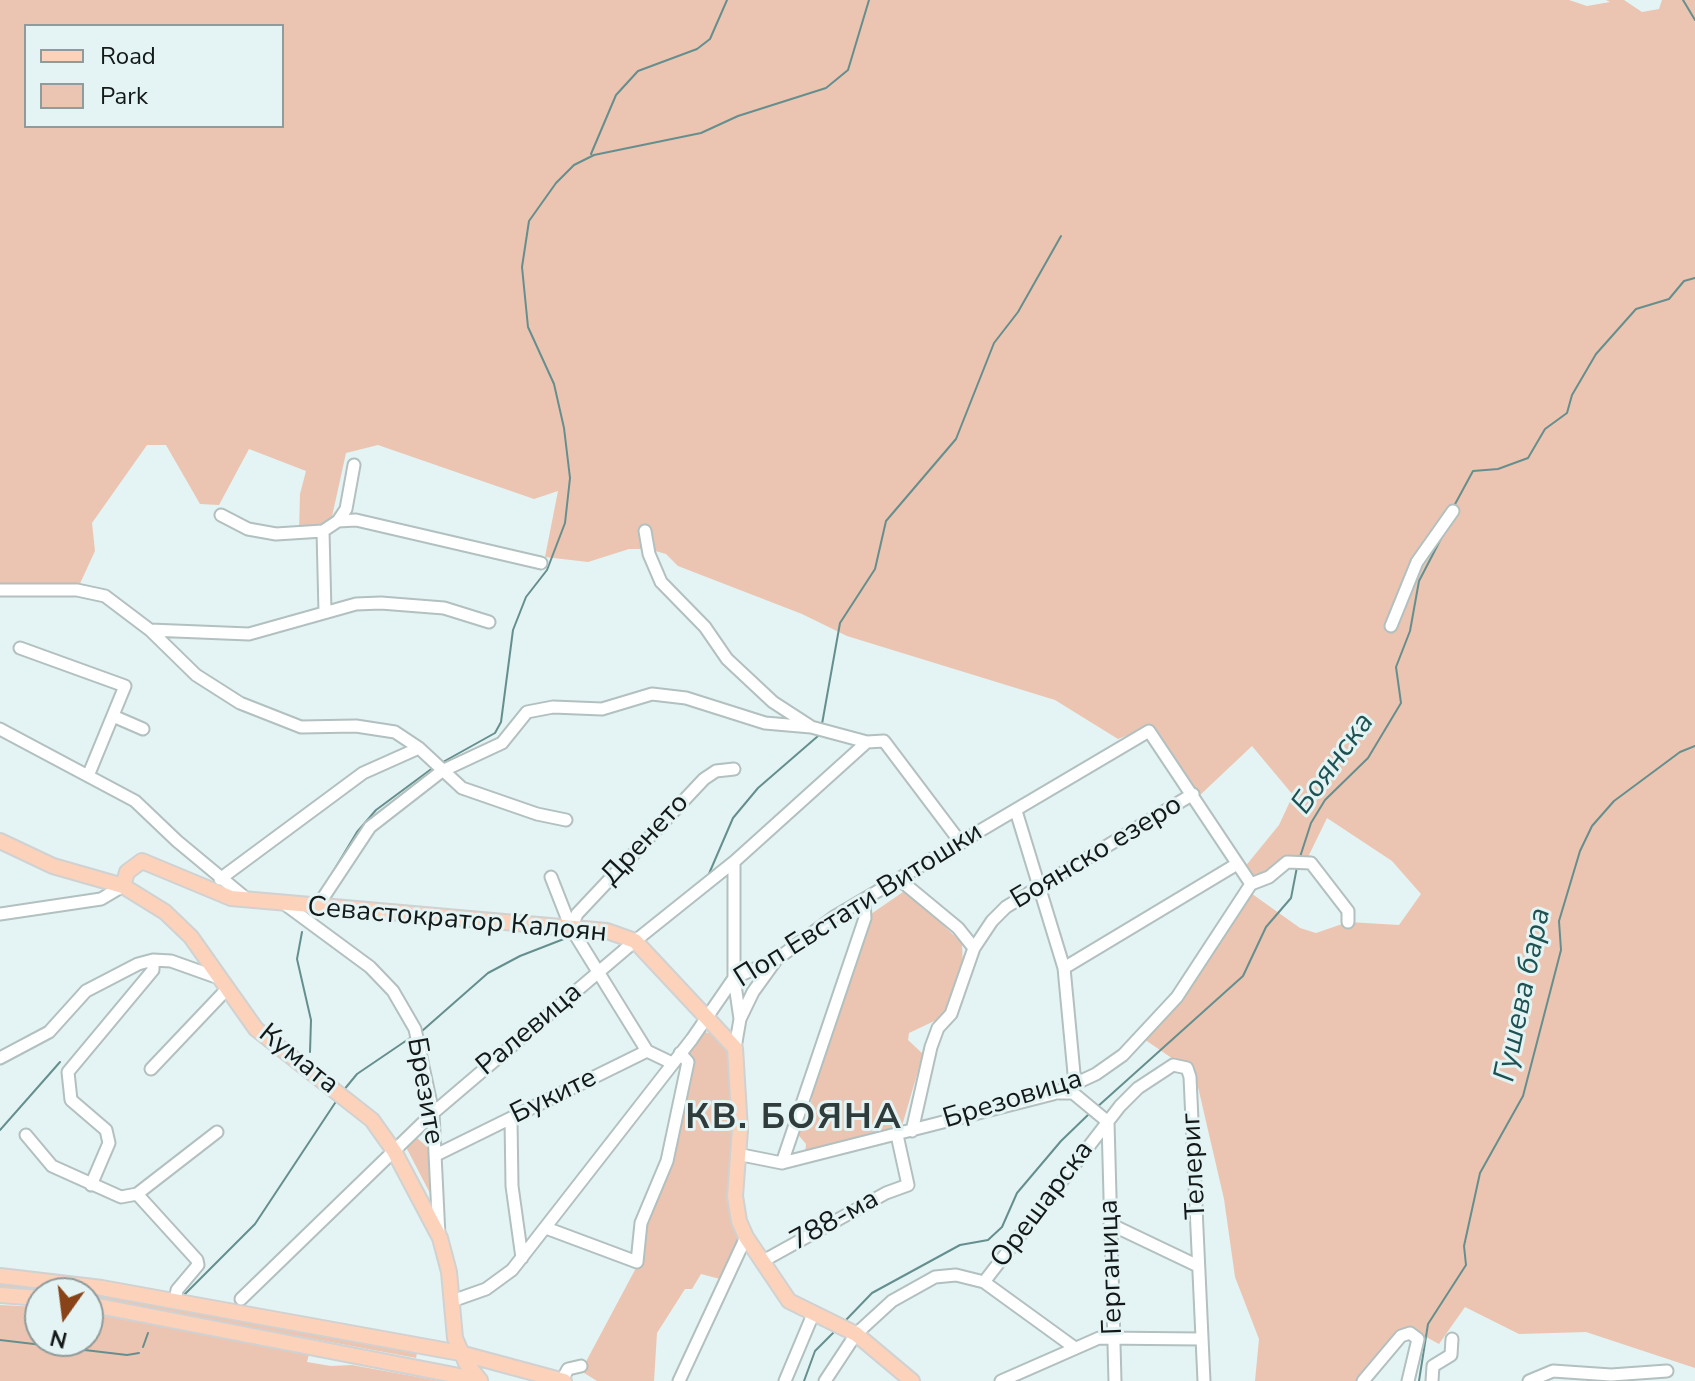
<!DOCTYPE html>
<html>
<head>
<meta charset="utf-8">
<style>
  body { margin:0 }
  #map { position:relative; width:1695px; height:1381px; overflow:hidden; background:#e4f3f3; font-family:"Nunito Sans",sans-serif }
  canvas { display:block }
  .legend { position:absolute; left:24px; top:24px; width:260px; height:104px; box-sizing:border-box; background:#e4f3f3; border:2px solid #909b9b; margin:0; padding:10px 14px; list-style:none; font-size:24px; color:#131818 }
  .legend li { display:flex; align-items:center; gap:16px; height:40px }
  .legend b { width:40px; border:2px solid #909b9b }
  .north { position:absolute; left:24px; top:1277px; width:80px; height:80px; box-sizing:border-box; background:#e4f3f3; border:2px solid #909b9b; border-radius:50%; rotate:194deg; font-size:22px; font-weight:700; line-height:32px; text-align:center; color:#131818 }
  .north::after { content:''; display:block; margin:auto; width:28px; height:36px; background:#884318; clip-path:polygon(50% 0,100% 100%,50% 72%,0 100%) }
</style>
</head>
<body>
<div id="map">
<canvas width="1695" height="1381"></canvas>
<ul class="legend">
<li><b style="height:10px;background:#fdd2bb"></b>Road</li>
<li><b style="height:22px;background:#ebc5b1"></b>Park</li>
</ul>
<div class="north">N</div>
</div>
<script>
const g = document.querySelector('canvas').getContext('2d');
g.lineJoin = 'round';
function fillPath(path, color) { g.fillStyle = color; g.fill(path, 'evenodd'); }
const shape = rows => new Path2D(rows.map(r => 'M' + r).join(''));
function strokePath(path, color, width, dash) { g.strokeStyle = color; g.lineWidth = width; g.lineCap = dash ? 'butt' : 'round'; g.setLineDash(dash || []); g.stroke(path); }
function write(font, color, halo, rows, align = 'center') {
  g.font = font + ' "Nunito Sans",sans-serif'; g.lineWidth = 6; g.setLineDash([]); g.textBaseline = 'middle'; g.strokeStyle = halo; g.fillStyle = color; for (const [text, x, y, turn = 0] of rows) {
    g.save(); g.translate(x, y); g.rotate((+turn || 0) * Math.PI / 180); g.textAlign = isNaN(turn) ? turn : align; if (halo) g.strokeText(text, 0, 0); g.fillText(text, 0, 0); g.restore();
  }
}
fillPath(shape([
  [0,0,1569,0,1587,6,1610,2,1606,0,1624,0,1642,12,1659,9,1662,0,1695,0,1695,1368,1586,1332,1519,1334,1465,1307,1439,1344,1408,1327,1367,1365,1356,1381,1255,1381,1259,1339,1235,1277,1224,1199,1195,1074,1141,1037,1177,997,1248,891,1300,928,1316,933,1348,922,1399,925,1421,894,1392,861,1327,818,1308,857,1284,857,1255,880,1244,868,1279,825,1293,795,1252,746,1198,797,1144,729,1118,739,1055,700,847,636,802,614,678,566,666,554,648,549,629,549,588,562,545,557,558,491,534,499,378,445,346,453,331,521,299,532,300,494,306,471,249,449,219,505,200,504,166,445,147,445,92,523,95,551,77,590,0,590],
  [26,26,282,26,282,126,26,126],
  [906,890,962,943,963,968,947,1015,909,1033,908,1040,923,1054,902,1126,805,1154,806,1144,795,1131,810,1107,812,1097,808,1096,871,914],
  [704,1032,714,1034,724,1044,732,1068,733,1157,729,1185,738,1242,720,1279,701,1274,692,1289,685,1289,657,1333,654,1381,597,1381,581,1371,636,1268,630,1266,638,1223,663,1151,678,1075,692,1046],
  [417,1138,431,1150,434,1201,406,1147],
  [0,1284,55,1288,107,1296,417,1353,416,1358,88,1297,88,1293,0,1289],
  [0,1305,40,1307,40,1341,88,1341,88,1313,309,1354,307,1362,331,1366,352,1365,440,1381,0,1381]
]), '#ebc5b1');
strokePath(shape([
  [1683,0,1695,20],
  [591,154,616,95,638,71,697,49,710,39,727,0],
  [1454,506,1473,471,1498,469,1528,458,1545,429,1567,413,1572,395,1596,354,1636,309,1669,299,1684,281,1695,278],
  [822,724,840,623,875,569,886,521,956,439,994,343,1018,312,1061,236],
  [443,762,495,733,501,722,513,630,526,597,547,570,565,523,570,478,564,428,554,384,528,327,522,267,529,221,556,183,574,165,594,155,701,133,738,116,826,88,848,70,869,0],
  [1300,857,1311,823,1325,800,1368,758,1401,703,1396,667,1410,631,1419,581,1445,531],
  [708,876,733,818,758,788,818,736],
  [319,895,357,832,376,810,434,767],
  [302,932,297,959,311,1020,310,1052],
  [422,1031,488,973,520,956,569,937],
  [343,1091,357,1074,413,1036],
  [1096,1108,1243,976,1266,927,1291,898,1297,867],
  [0,1130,60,1062],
  [185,1294,255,1224,337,1100],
  [845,1321,872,1293,960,1245,988,1240,1002,1227,1017,1193,1061,1141,1091,1112],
  [0,1340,127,1355,139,1353],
  [143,1347,148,1333],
  [804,1381,815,1351,835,1331],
  [1419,1381,1428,1324,1466,1265,1464,1246,1480,1173,1523,1096,1561,950,1559,921,1580,851,1592,826,1614,801,1680,752,1695,746]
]), '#658f8e', 2);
const minor = shape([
  [221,515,248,529,276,534,323,531,338,521,356,520,541,563],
  [338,521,346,509,354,465],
  [323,531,325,612],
  [645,531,649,554,661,582,705,627,727,659,773,702,810,726],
  [0,590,77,590,105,596,150,630,196,675,240,703,301,727,356,726,395,732,419,748,462,788,537,814,566,820],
  [1391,626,1417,562,1453,511],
  [150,630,249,634,356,604,381,603,444,608,489,622],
  [20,648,125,686,88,776],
  [113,716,143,729],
  [0,729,135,801,177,841,248,900],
  [1016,811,1064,968,1075,1084],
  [734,862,734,978,740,1019],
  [551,877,571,928,647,1051],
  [220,879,363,773,419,748],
  [900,880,958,928,974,948],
  [1251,884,1269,877,1287,862,1311,863,1348,911,1348,922],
  [286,905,370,967,393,991,415,1029,433,1113,439,1236],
  [317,907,370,827,442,771,502,743,527,712,553,707,602,709,652,694,686,698,765,723,811,727,867,742,884,741,961,843],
  [0,914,101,899,123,886],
  [571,928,577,914,704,779,716,771,734,769],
  [1064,968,1237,864],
  [735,1048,740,1019,753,992,776,960],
  [0,1058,49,1032,86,991,138,964,153,960,171,961,216,977],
  [151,1069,226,990],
  [1059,1093,1073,1093,1108,1122],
  [511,1119,512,1186,522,1258],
  [1108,1122,1115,1381],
  [912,1131,931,1047,938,1028,951,1014,974,948,992,921,1006,907,1193,794],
  [26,1135,52,1166,121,1197,137,1194,217,1132],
  [737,1154,782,1163,1053,1094,1096,1074,1123,1055,1177,997,1251,884],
  [436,1155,647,1051,672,1063],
  [782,1163,865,918,864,902],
  [91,1185,109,1143,106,1130,71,1100,68,1072,153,970,153,960],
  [137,1194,197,1260,198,1265,177,1290,175,1301],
  [1110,1224,1198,1266],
  [546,1228,637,1262,641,1223,667,1161,688,1062,680,1053],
  [763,1261,886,1193,908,1185,897,1135],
  [984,1282,1075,1348],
  [241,1299,433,1113,635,941,735,861,867,742],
  [452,1301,486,1289,512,1270,692,1039,734,978,777,959,834,917,1149,731,1251,884],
  [562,1380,568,1369,581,1366],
  [679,1381,746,1237],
  [785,1381,814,1312],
  [825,1381,856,1334,892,1301,935,1277,956,1275,984,1282,1120,1106,1138,1088,1173,1065,1187,1068,1190,1077,1204,1381],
  [1001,1381,1099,1338,1201,1339],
  [1363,1381,1401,1336,1410,1333,1418,1339,1408,1381],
  [1432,1381,1433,1366,1451,1355,1452,1339],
  [1529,1381,1553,1371,1611,1375,1667,1371]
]);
const major = shape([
  [0,841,53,866,123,886,165,912,191,937,256,1029,372,1120,394,1151,440,1238,449,1272,455,1338,466,1363,479,1379],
  [123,886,127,872,142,861,231,898,607,931,635,941,735,1048,740,1130,735,1196,739,1221,746,1237,789,1301,856,1334,912,1381],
  [0,1276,102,1288,460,1353,564,1381],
  [0,1295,40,1298],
  [88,1304,480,1380]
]);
strokePath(minor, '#b2c0bf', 15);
strokePath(major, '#d0d1d1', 18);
strokePath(minor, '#fff', 11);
strokePath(major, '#fdd2bb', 14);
write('28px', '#131818', '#e4f3f3', [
  ["Дренето",646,840,-47],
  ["Боянско езеро",1097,853,-31],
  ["Поп Евстати Витошки",859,906,-32],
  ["Севастократор Калоян",457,921,5],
  ["Ралевица",530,1030,-40],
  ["Кумата",298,1060,39],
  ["Брезите",424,1091,80],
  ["Буките",554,1097,-26],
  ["Брезовица",1013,1100,-17],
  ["Телериг",1195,1166,-93],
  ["Орешарска",1043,1205,-53],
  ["788-ма",835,1221,-29],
  ["Герганица",1112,1267,-92]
]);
write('italic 30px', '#1e5151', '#e4f3f3', [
  ["Боянска",1334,764,-54],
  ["Гушева бара",1524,995,-78]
]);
g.letterSpacing = '2px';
write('bold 36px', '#303c3b', '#e4f3f3', [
  ["КВ. БОЯНА",794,1119]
]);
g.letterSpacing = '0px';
</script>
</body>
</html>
